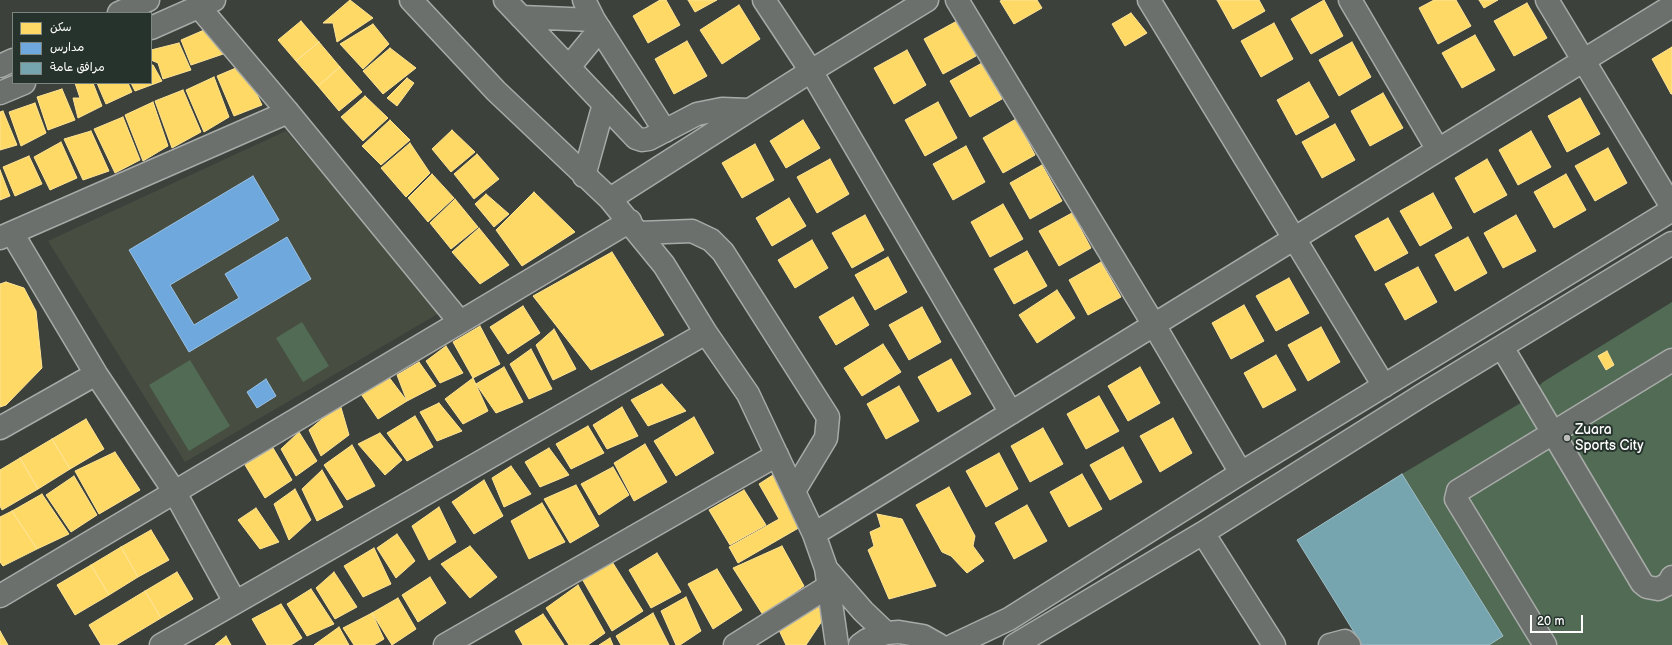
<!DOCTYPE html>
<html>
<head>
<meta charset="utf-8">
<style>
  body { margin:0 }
  #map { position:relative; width:1672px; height:645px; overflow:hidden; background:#3c413c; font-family:"Balsamiq Sans","Playpen Sans Arabic",sans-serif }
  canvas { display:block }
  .legend { position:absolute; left:12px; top:12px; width:140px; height:72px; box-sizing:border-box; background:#26332d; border:1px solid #7d8581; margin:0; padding:5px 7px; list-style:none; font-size:12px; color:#fff }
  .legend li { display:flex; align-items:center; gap:8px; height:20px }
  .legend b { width:20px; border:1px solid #7d8581 }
  .scale { position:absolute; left:1530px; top:615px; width:53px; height:18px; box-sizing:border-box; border:2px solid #fff; border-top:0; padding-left:5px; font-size:12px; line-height:14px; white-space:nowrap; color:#fff; -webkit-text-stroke:3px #26332d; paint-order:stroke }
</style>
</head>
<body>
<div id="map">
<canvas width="1672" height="645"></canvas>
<ul class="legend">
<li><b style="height:11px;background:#ffd966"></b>سكن</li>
<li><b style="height:11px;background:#6fa8dc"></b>مدارس</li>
<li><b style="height:11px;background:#76a5af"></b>مرافق عامة</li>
</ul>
<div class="scale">20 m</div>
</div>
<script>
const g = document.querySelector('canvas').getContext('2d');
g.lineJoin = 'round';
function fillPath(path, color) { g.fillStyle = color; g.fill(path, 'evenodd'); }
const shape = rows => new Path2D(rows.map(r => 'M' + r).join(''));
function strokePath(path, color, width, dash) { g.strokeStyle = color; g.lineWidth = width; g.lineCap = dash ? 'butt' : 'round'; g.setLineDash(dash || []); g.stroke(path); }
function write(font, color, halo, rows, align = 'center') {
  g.font = font + ' "Balsamiq Sans",sans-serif'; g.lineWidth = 4; g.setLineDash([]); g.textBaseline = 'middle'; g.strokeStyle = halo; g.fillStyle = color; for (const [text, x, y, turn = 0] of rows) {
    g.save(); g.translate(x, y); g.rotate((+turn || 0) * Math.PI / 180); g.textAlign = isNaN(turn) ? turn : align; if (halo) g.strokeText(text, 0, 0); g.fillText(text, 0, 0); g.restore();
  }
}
fillPath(shape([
  [286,131,441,312,185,462,48,241]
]), '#474e41');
fillPath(shape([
  [1672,302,1672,645,1362,645,1297,540,1402,474,1524,401,1543,382],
  [302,322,329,366,303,382,276,338],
  [190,360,230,426,189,451,149,385]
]), '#516b55');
const homes = shape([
  [350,0,373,18,337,42,333,23,323,23,350,0],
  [660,0,666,0,680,25,648,43,633,16,660,0],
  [688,0,717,0,695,12,688,0],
  [1003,0,1037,0,1042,8,1014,24,1000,1,1003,0],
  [1217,0,1259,0,1265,11,1233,29,1217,0],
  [1324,0,1343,36,1311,54,1291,19,1324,0],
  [1434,0,1456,0,1471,26,1438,44,1419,8,1434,0],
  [1479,0,1498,0,1484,8,1479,0],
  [1527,3,1547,38,1514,56,1494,21,1527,3],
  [739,5,760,39,722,64,700,30,739,5],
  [1131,13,1147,33,1125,46,1112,24,1131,13],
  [301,21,319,42,296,61,278,40,301,21],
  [957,21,976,56,943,74,924,39,957,21],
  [1274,23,1293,59,1261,77,1241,41,1274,23],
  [373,24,389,44,363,69,340,44,373,24],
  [211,27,229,52,191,65,181,40,211,27],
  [1475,35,1495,70,1462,88,1442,53,1475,35],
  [687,41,707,76,674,94,655,59,687,41],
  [319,42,340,67,318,86,296,61,319,42],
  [1352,42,1371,77,1339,96,1319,60,1352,42],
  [179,43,191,70,163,79,158,63,151,60,151,50,179,43],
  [1672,47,1672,94,1671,94,1652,59,1672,47],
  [390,48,416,68,383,94,363,71,390,48],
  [907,50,926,85,894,104,874,68,907,50],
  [982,63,1002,99,970,117,950,81,982,63],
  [151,65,153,65,162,81,135,91,131,83,151,83,151,65],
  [243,65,262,105,234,116,217,76,243,65],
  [340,67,362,92,339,111,318,86,340,67],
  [214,77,229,117,204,132,186,90,214,77],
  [407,78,414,83,397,106,387,98,407,78],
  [1309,82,1329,117,1296,135,1277,100,1309,82],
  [75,83,93,83,102,106,78,118,73,98,80,98,75,83],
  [97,83,128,83,132,92,106,104,97,83],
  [62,89,75,120,48,130,37,97,62,89],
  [183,90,201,132,172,148,155,101,183,90],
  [1383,93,1403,128,1370,146,1351,111,1383,93],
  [365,96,388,118,363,141,341,117,365,96],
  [1580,98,1600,134,1567,152,1548,116,1580,98],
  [153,102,168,146,143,161,125,115,153,102],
  [938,102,957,138,925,156,905,120,938,102],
  [35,103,46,133,21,146,9,112,35,103],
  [3,111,17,145,0,150,0,112,3,111],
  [123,117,140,160,115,173,94,129,123,117],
  [1016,119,1035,155,1003,173,983,138,1016,119],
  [390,120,410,140,381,165,362,146,390,120],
  [803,120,820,148,786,168,770,141,803,120],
  [1335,124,1355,160,1322,178,1302,142,1335,124],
  [452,130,475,152,451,172,432,149,452,130],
  [91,131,109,171,83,180,64,139,91,131],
  [1531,131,1551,167,1518,185,1499,150,1531,131],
  [61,142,77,178,50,190,34,157,61,142],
  [410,143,430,173,406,197,381,168,410,143],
  [755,144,774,180,742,198,722,163,755,144],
  [966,146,985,182,953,200,933,164,966,146],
  [1608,148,1627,183,1595,201,1575,166,1608,148],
  [477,154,499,179,474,199,454,174,477,154],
  [29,156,42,184,15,196,3,167,29,156],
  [830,159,849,194,817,213,797,177,830,159],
  [1487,159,1507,195,1474,213,1455,178,1487,159],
  [1042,165,1062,201,1030,219,1010,183,1042,165],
  [0,170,10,196,0,200,0,170],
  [432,174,454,198,428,222,408,198,432,174],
  [1566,174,1586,210,1554,228,1534,192,1566,174],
  [534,192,575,232,522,266,496,230,534,192],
  [1433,193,1452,228,1420,246,1400,211,1433,193],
  [486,194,509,214,494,227,475,204,486,194],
  [789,198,806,226,772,246,756,218,789,198],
  [455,199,478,227,451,249,430,223,455,199],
  [1003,204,1023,239,990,257,971,222,1003,204],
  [1072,213,1091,248,1059,266,1039,231,1072,213],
  [865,215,884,250,852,268,832,233,865,215],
  [1516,215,1536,251,1503,268,1484,233,1516,215],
  [1388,218,1408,253,1375,271,1355,236,1388,218],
  [479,228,509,265,480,284,452,252,479,228],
  [1468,237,1487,273,1455,291,1435,255,1468,237],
  [812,240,828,268,795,288,778,260,812,240],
  [1027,251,1047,286,1014,304,994,269,1027,251],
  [612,252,664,335,591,370,533,296,612,252],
  [888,257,907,292,875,310,855,275,888,257],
  [1101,262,1121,297,1088,315,1069,280,1101,262],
  [1418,267,1437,302,1405,320,1385,284,1418,267],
  [1289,278,1309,313,1276,331,1256,296,1289,278],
  [6,282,24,288,36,311,42,368,6,405,0,407,0,284,6,282],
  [1057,290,1075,318,1037,343,1019,315,1057,290],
  [853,297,869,325,836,345,819,317,853,297],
  [1244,305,1264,341,1231,359,1212,323,1244,305],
  [523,306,540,333,508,354,490,327,523,306],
  [922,307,941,342,909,360,889,325,922,307],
  [480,326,500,364,473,378,453,342,480,326],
  [1321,327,1340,362,1308,381,1288,345,1321,327],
  [554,329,576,369,553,380,536,345,554,329],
  [883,344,901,372,862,396,844,368,883,344],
  [446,346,463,373,440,383,426,361,446,346],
  [531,349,552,389,529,399,510,364,531,349],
  [1607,351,1614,365,1606,370,1598,356,1607,351],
  [1276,355,1296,390,1263,408,1244,373,1276,355],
  [951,359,971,394,938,412,918,377,951,359],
  [419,362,436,386,407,401,397,375,419,362],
  [504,367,523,402,496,413,476,384,504,367],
  [1140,367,1160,403,1128,421,1108,386,1140,367],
  [388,376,407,401,378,419,361,394,388,376],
  [473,378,488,411,463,424,445,399,473,378],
  [662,384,686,411,648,426,631,400,662,384],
  [899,386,919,421,886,439,867,404,899,386],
  [1099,396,1119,431,1086,449,1067,414,1099,396],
  [439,403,462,431,437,441,420,412,439,403],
  [340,404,349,435,321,456,309,430,340,404],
  [622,407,638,436,607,449,593,425,622,407],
  [415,416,433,447,407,461,387,433,415,416],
  [694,417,714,453,676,476,654,441,694,417],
  [1173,418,1192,453,1160,472,1140,436,1173,418],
  [86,419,104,449,70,469,52,439,86,419],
  [588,426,604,453,571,469,556,444,588,426],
  [1043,428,1063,464,1030,482,1011,446,1043,428],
  [299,432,317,461,296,476,281,449,299,432],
  [380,433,402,460,385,475,358,444,380,433],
  [52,439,70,469,38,489,20,458,52,439],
  [645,444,667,482,634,501,614,463,645,444],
  [352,445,375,486,347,500,324,465,352,445],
  [1123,447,1142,482,1110,500,1090,465,1123,447],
  [273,448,292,480,265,498,245,465,273,448],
  [549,448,569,475,540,487,525,462,549,448],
  [115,452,140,490,99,514,75,471,115,452],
  [999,453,1018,489,986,507,966,471,999,453],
  [20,458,38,489,2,510,0,506,0,470,20,458],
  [511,466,531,494,504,507,492,478,511,466],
  [613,467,629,495,599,515,581,484,613,467],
  [322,470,343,507,317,521,302,489,322,470],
  [1082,474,1102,509,1069,527,1050,492,1082,474],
  [773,475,802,526,738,563,729,547,779,519,759,484,773,475],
  [74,476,97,515,71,532,46,495,74,476],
  [484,480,503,516,474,534,452,502,484,480],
  [576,485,599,526,570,543,544,499,576,485],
  [949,487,975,536,973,546,984,561,967,573,951,556,942,552,916,505,949,487],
  [295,489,311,520,289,540,274,504,295,489],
  [744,490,766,525,730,545,709,510,744,490],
  [42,494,69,534,37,549,12,511,42,494],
  [542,503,565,542,529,559,511,521,542,503],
  [1027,505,1047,541,1014,559,995,523,1027,505],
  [439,507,456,542,429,560,412,526,439,507],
  [256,508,279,542,260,549,238,520,256,508],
  [12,511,37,549,3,566,0,562,0,517,12,511],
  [877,514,902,519,936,586,889,599,868,550,874,546,870,532,881,527,877,514],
  [151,530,169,560,138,577,121,547,151,530],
  [397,534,415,561,396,578,377,548,397,534],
  [470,546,497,577,470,598,441,564,470,546],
  [782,546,804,586,763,615,733,568,782,546],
  [121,547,138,577,109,595,91,565,121,547],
  [374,548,391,584,363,597,344,566,374,548],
  [657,553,681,592,651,608,629,570,657,553],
  [611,560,643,611,612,631,581,577,611,560],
  [91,565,109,595,75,615,57,585,91,565],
  [717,569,742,610,713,629,688,584,717,569],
  [177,572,193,599,161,618,145,591,177,572],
  [334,572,357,607,335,619,316,588,334,572],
  [430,577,446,603,418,622,402,595,430,577],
  [578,585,605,633,588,645,569,645,546,608,578,585],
  [311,589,334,624,307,636,287,604,311,589],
  [145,591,161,618,116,645,101,645,89,625,145,591],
  [686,597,701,631,680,645,676,645,661,611,686,597],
  [398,598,416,629,392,645,372,613,398,598],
  [281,604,302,638,291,645,267,645,252,619,281,604],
  [820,605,826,615,806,645,786,645,778,628,820,605],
  [372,613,384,639,374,645,354,645,343,628,372,613],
  [653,613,669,645,621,645,616,636,653,613],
  [543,614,564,645,523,645,515,631,543,614],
  [339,627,349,645,314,645,339,627],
  [0,631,8,645,0,645,0,631],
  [226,636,231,645,215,645,226,636],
  [610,638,613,645,599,645,610,638]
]);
fillPath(homes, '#ffd966');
strokePath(homes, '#ffe494', 1);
const schools = shape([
  [253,176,279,220,170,285,194,325,239,298,225,274,287,237,311,279,189,352,129,250,253,176],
  [266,379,276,396,257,408,247,392,266,379]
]);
fillPath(schools, '#6fa8dc');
strokePath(schools, '#9ac2e6', 1);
const public = shape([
  [1402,474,1503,636,1489,645,1362,645,1297,540,1402,474]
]);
fillPath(public, '#76a5af');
strokePath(public, '#9fc0c7', 1);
const minor = shape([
  [411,0,496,91,610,199,664,265,706,333,748,394,814,534,826,568,837,645],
  [505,0,636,138,642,140,649,139,697,114,722,109,749,110],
  [584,0,594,20,665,131],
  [764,0,811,71,1011,413],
  [957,0,1154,325,1241,473],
  [1149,0,1384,386],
  [1350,0,1438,150],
  [1547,0,1672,207],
  [199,7,288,112,460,322],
  [119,13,148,0],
  [521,17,594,20],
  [151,28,214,0],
  [0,66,13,60],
  [569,67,600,29],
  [0,93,24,83],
  [584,176,604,104],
  [610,199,811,71,927,0],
  [12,233,96,374,174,491,235,602],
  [639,233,692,231,711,240,723,252,828,417,826,438,794,491],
  [0,238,288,112],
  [1502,347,1642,583,1647,587,1658,589,1668,584,1672,577],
  [0,428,96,374],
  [1203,533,1274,645],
  [814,534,1672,6],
  [829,572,863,611,886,633],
  [0,596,630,221],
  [161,645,706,333],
  [445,645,777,455],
  [735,645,829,586,838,583],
  [860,645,867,640,886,633,899,632,923,636,939,645],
  [954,645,1009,619,1241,473,1672,210],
  [1015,645,1203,533,1424,394,1672,243],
  [1330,645,1345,641,1349,645],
  [1545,645,1456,499,1458,491,1672,360]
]);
strokePath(minor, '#a7aaa7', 25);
strokePath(minor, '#6c706d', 22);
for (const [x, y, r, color] of [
  [1567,438,4,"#bbbcbb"]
]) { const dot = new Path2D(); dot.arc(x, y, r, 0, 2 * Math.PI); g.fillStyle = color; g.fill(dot); strokePath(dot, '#26332d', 1.5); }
write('14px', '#fff', '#26332d', [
  ["Zuara",1575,430],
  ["Sports City",1575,446]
], 'left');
</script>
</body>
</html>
